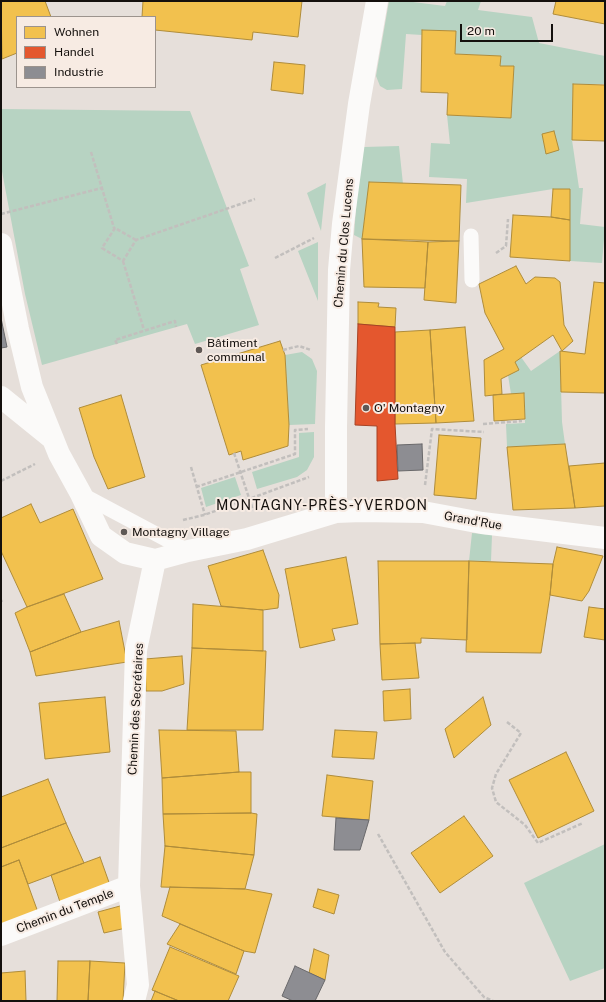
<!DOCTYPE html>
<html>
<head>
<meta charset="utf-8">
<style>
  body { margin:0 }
  #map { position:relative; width:606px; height:1002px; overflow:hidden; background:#e6dfda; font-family:"Public Sans",sans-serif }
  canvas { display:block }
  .frame { position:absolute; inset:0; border:2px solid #14100d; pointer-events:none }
  .legend { position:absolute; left:16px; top:16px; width:140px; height:72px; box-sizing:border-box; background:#f7ebe3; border:1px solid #9c938d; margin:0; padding:5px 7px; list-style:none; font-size:12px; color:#14100d }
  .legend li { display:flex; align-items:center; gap:8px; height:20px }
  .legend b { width:20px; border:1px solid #9c938d }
  .scale { position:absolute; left:460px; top:24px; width:93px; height:18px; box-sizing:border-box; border:2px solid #14100d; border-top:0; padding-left:5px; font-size:12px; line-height:14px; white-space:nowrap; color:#14100d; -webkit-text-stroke:3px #f7ebe3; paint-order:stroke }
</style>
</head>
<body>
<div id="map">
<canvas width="606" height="1002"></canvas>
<div class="frame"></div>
<ul class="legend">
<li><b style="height:11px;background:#f2c14e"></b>Wohnen</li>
<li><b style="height:11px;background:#e4572e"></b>Handel</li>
<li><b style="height:11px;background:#8d8d92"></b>Industrie</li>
</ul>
<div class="scale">20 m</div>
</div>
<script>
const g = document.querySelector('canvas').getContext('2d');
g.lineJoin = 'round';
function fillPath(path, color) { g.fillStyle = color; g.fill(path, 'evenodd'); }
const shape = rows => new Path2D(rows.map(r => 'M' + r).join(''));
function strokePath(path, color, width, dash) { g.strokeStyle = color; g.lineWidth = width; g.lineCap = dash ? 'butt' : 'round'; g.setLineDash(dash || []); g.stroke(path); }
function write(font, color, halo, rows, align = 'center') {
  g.font = font + ' "Public Sans",sans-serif'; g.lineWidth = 4; g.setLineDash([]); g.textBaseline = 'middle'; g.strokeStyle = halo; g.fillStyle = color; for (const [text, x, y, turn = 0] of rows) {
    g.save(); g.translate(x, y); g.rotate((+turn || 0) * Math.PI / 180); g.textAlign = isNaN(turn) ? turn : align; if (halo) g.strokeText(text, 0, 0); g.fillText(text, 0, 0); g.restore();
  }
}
fillPath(shape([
  [389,1,405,1,445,6,447,1,481,1,478,10,532,17,539,43,605,56,605,84,573,84,572,140,579,188,583,188,580,224,605,227,602,263,570,261,570,189,553,189,466,203,467,179,429,177,431,143,450,144,447,115,511,118,514,67,500,66,501,56,455,54,456,31,423,30,422,35,406,34,402,89,387,90,380,86,376,76],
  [1,109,190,111,249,266,240,269,259,325,195,344,187,324,42,365,25,294,1,166],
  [399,146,403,184,369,182,362,239,354,235,358,182,364,147],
  [326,183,321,231,307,193],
  [318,242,318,301,298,251],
  [560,351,562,422,565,444,507,447,506,424,525,423,524,393,511,394,508,375,515,362,521,357,531,371],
  [302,352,312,359,317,371,315,424,289,425,285,355],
  [314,432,314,457,307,470,297,477,257,489,252,472,299,457,299,433],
  [235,477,241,495,206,507,201,488],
  [472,533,492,535,491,561,469,561],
  [605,844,605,968,570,981,524,883]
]), '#b7d3c2');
const homes = shape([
  [1,1,45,1,51,17,17,17,17,53,2,59,1,1],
  [143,1,302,1,298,37,253,32,252,40,155,30,155,17,142,17,143,1],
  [556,1,605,1,605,24,553,14,556,1],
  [422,30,456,31,455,54,501,56,500,66,514,66,511,118,447,115,448,93,421,92,422,30],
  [274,62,305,65,303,94,271,90,274,62],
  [573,84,605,85,605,141,572,140,573,84],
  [554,131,559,150,546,154,542,134,554,131],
  [369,182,461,185,459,241,362,239,369,182],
  [553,189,570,189,570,220,551,217,553,189],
  [513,215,551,217,570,220,570,261,510,257,513,215],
  [362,239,428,242,425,288,364,287,362,239],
  [459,241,456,303,424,300,428,242,459,241],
  [516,266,526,284,535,277,555,278,560,282,564,325,573,341,562,351,553,335,515,362,519,370,501,379,502,394,485,396,484,360,504,349,485,313,479,284,516,266],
  [594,282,605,283,605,393,561,392,560,351,585,354,594,282],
  [358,302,379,303,378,307,396,308,395,327,358,324,358,302],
  [465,327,474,421,436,423,430,330,465,327],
  [430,330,436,423,395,424,395,332,430,330],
  [280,341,285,355,289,425,288,446,243,460,241,451,229,455,201,365,280,341],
  [524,393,525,419,494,421,493,395,524,393],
  [121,395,145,477,108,489,94,457,79,408,121,395],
  [439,435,481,438,476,499,434,495,439,435],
  [565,444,575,508,513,510,507,447,565,444],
  [605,463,605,506,575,508,569,466,605,463],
  [31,504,40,523,73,509,103,579,27,607,1,551,1,518,31,504],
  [557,547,603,556,589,591,582,601,550,595,553,564,557,547],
  [263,550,279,595,278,608,263,610,221,606,208,566,263,550],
  [346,557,358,624,332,629,335,640,300,648,285,569,346,557],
  [378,561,469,561,467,640,421,638,421,643,380,644,378,561],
  [469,561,553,564,550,595,541,653,466,652,469,561],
  [64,594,81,632,30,652,15,613,27,607,64,594],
  [193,604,263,610,263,651,192,648,193,604],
  [589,607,605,609,605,640,584,637,589,607],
  [119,621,127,662,36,676,30,652,81,632,119,621],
  [415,643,419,678,382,680,380,644,415,643],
  [192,648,266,651,263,730,187,730,192,648],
  [182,656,184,684,162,691,146,691,145,659,182,656],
  [410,689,411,719,384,721,383,691,410,689],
  [105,697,110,752,45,759,39,703,105,697],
  [483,697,491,725,454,758,445,729,483,697],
  [159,730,236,731,239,772,162,778,159,730],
  [335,730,377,732,374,759,332,757,335,730],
  [566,752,594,811,538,838,509,780,566,752],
  [239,772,251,772,251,813,163,814,162,778,239,772],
  [327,775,373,781,369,820,322,816,327,775],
  [48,779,66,823,1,848,1,797,48,779],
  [251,813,257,814,254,855,165,846,163,814,251,813],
  [464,816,493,856,440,893,411,853,464,816],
  [66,823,84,863,28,884,19,860,1,867,1,848,66,823],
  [165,846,254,855,245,889,161,887,165,846],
  [100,857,111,888,61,905,51,875,100,857],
  [19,860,39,915,1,930,1,867,19,860],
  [170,887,245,889,272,894,255,953,244,951,162,916,170,887],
  [318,889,339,895,334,914,313,907,318,889],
  [120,906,126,928,104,933,98,912,120,906],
  [180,924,244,951,236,974,167,944,180,924],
  [170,947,239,976,228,1001,179,1001,152,990,170,947],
  [314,949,329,955,325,980,309,973,314,949],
  [58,961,90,961,88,1001,57,1001,58,961],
  [90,961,125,963,123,1001,88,1001,90,961],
  [25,971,26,1001,1,1001,1,973,25,971],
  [155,991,179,1001,151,1001,155,991]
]);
fillPath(homes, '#f2c14e');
strokePath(homes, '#af8c3a', 1);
const shops = shape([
  [358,324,395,327,395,424,398,479,377,481,377,426,355,425,358,324]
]);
fillPath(shops, '#e4572e');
strokePath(shops, '#a64224', 1);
const industry = shape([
  [1,318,7,347,1,348,1,318],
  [422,444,423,470,398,471,397,445,422,444],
  [336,818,369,820,360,850,334,850,336,818],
  [295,966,325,980,315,1001,293,1001,282,996,295,966]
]);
fillPath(industry, '#8d8d92');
strokePath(industry, '#69686a', 1);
strokePath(shape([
  [91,152,114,228],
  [1,214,102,188],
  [136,240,115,228,102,248,123,261,136,240,255,199],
  [496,253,506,246,508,219],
  [275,258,314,238],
  [123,261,144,330],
  [117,344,115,340,175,321,176,327],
  [283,350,299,346,311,350],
  [483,424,522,421],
  [234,453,253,510],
  [191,467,205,515],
  [1,481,35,464],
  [425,485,432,429,484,432],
  [196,487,295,454,295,430,308,429],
  [183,520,204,515,249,499,309,477],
  [1,600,2,602],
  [507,722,521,733,496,774,492,788,496,802,525,825,538,843,583,823],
  [378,834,445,952,484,997,493,1001]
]), '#c2bfbd', 2.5, [4, 2]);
strokePath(shape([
  [471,236,472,280],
  [81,494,188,551]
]), '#fbfaf9', 15);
strokePath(shape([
  [1,244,18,329,32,387,59,454,81,494,101,536,125,553,155,560,188,551,247,539,336,512,361,511,423,512,482,523,605,538],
  [1,397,53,439],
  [336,512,336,427,339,270,343,224,359,104,377,1],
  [1,935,129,886],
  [134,1001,138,985,129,886,136,650,155,560]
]), '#fbfaf9', 22);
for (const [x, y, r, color] of [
  [199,350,4,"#5e5855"],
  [366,408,4,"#5e5855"],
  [124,532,4,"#5e5855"]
]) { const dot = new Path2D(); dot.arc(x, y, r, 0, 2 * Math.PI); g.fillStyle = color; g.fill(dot); strokePath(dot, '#f7ebe3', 1.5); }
write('12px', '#14100d', '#f7ebe3', [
  ["Chemin du Clos Lucens",344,243,-85],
  ["Grand'Rue",473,521,10],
  ["Chemin des Secrétaires",136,709,-87],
  ["Chemin du Temple",65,911,-21]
]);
write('12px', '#14100d', '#f7ebe3', [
  ["Bâtiment",207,343],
  ["communal",207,357],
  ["O' Montagny",374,408],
  ["Montagny Village",132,532]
], 'left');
g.letterSpacing = '1px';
write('14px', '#14100d', '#f7ebe3', [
  ["MONTAGNY-PRÈS-YVERDON",322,506]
]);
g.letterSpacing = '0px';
</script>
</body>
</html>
